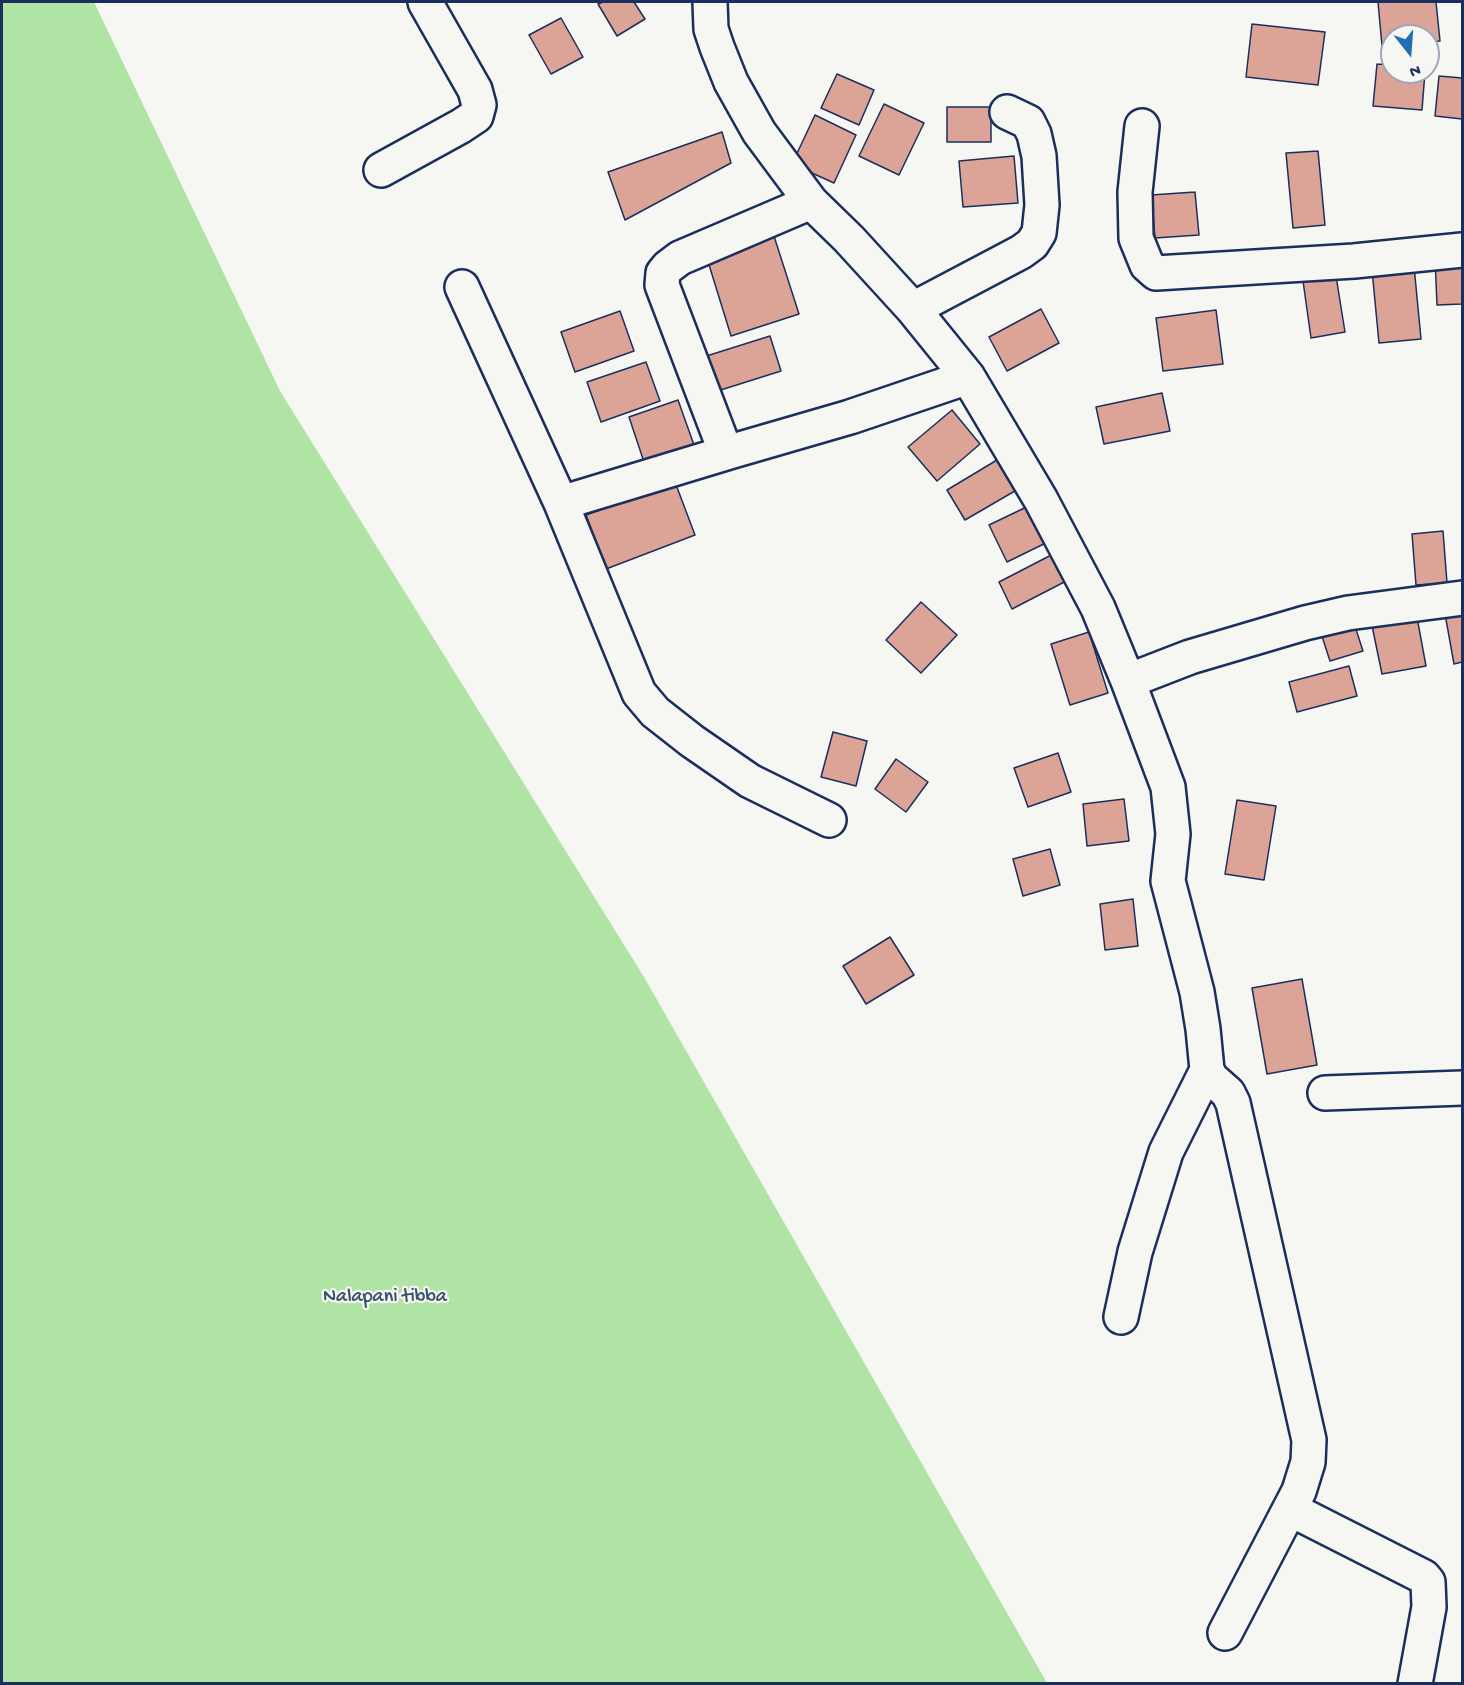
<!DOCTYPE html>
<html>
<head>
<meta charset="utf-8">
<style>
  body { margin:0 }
  #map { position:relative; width:1464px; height:1685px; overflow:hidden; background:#f6f6f2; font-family:"Gochi Hand",sans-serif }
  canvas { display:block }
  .frame { position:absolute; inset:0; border:3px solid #1b2f5e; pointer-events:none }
  .north { position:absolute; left:1380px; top:24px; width:60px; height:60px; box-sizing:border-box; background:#f6f6f2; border:2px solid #9ea6b7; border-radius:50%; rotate:163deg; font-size:16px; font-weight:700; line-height:24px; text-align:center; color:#1b2f5e }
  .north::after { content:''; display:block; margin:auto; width:21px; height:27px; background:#1f6fb2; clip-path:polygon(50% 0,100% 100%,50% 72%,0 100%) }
</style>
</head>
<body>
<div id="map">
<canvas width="1464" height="1685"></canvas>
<div class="frame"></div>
<div class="north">N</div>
</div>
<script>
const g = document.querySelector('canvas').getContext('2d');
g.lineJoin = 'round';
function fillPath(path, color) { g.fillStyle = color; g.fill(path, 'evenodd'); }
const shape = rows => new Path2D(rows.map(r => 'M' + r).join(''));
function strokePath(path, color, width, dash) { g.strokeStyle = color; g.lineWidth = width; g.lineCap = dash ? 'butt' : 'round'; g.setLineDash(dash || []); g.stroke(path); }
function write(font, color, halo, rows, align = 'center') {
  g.font = font + ' "Gochi Hand",sans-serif'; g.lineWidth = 4.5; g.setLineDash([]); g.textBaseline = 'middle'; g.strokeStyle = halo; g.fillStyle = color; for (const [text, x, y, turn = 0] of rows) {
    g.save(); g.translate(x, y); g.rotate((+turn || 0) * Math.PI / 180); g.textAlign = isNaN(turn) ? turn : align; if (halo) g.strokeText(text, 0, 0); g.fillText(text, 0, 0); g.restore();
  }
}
fillPath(shape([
  [2,2,94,2,280,391,644,977,1047,1683,2,1683]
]), '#b0e4a5');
const building = shape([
  [603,2,634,2,645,19,617,36,598,4,603,2],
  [1378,2,1436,2,1440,41,1428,42,1428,36,1392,36,1392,45,1382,46,1378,2],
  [561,18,583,57,551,74,529,35,561,18],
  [1252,24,1325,32,1318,85,1246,77,1252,24],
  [1377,64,1392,65,1392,72,1425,72,1422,110,1373,106,1377,64],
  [837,74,874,90,859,125,821,108,837,74],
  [1439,76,1462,78,1462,119,1435,116,1439,76],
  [884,104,924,123,899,175,859,156,884,104],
  [947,107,991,107,991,142,947,142,947,107],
  [815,115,856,135,834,183,792,164,815,115],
  [722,132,731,163,625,220,608,172,722,132],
  [1318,151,1325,225,1293,228,1286,153,1318,151],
  [1014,156,1018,203,963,207,959,161,1014,156],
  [1195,192,1199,235,1155,238,1151,195,1195,192],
  [773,233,799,314,731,336,706,255,773,233],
  [1462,257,1462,304,1437,305,1435,258,1462,257],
  [1414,266,1421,339,1379,343,1372,270,1414,266],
  [1336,276,1345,332,1311,338,1303,281,1336,276],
  [1041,309,1059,343,1007,371,989,337,1041,309],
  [1216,310,1223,364,1163,371,1156,318,1216,310],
  [620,311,634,351,575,372,561,332,620,311],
  [770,336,781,371,708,394,697,359,770,336],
  [646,362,660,401,601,422,587,382,646,362],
  [1162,393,1170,431,1104,444,1096,407,1162,393],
  [678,400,694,445,644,462,629,417,678,400],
  [952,410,980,444,937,481,908,447,952,410],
  [1002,457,1020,488,965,520,947,490,1002,457],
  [675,482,695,535,606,569,586,515,675,482],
  [1039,501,1056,538,1007,562,989,525,1039,501],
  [1443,531,1447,583,1416,585,1412,534,1443,531],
  [1059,551,1072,578,1012,609,999,582,1059,551],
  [921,602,957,635,921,673,886,640,921,602],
  [1462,611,1462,662,1454,664,1445,614,1462,611],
  [1416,612,1426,666,1382,674,1371,621,1416,612],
  [1351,614,1363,651,1330,661,1318,624,1351,614],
  [1089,632,1108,693,1070,705,1051,644,1089,632],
  [1349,666,1357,696,1297,712,1289,682,1349,666],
  [833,732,867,741,856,786,821,777,833,732],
  [1058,753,1071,792,1028,807,1014,768,1058,753],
  [896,759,928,782,906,812,875,789,896,759],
  [1124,799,1129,841,1087,846,1083,804,1124,799],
  [1237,800,1276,806,1264,880,1225,874,1237,800],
  [1050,849,1060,885,1023,896,1013,859,1050,849],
  [1133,899,1138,946,1105,950,1100,904,1133,899],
  [890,937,914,975,866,1004,843,966,890,937],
  [1302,979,1317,1065,1267,1074,1252,988,1302,979]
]);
fillPath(building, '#dca397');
strokePath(building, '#1b2f5e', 1.5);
const street = shape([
  [710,2,711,29,717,47,731,82,759,132,811,202,849,239,913,309,968,377,1041,500,1098,608,1128,681,1168,787,1173,834,1168,881,1197,992,1203,1029,1207,1070,1211,1078,1228,1093,1233,1103,1309,1440,1308,1462,1299,1491,1225,1633],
  [1142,126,1135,192,1136,238,1147,265,1156,273,1354,261,1462,250],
  [381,170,461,126,476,116,479,105,475,90,425,2],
  [811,202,680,258,668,267,663,273,662,285,726,453,561,503,639,693,655,712,692,741,750,781,829,820],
  [462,287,561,503],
  [913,309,1021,252,1032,244,1039,233,1042,205,1039,156,1034,134,1028,122,1007,112],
  [726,453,850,417,968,377],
  [1128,681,1190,657,1305,623,1348,613,1462,598],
  [1325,1093,1462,1088],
  [1121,1317,1135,1252,1166,1152,1207,1070],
  [1290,1509,1424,1577,1428,1582,1429,1607,1415,1684]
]);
strokePath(street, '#1b2f5e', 38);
strokePath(street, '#f6f6f2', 33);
write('20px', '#39536c', '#f6f6f2', [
  ["Nalapani tibba",385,1298]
]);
</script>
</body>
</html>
